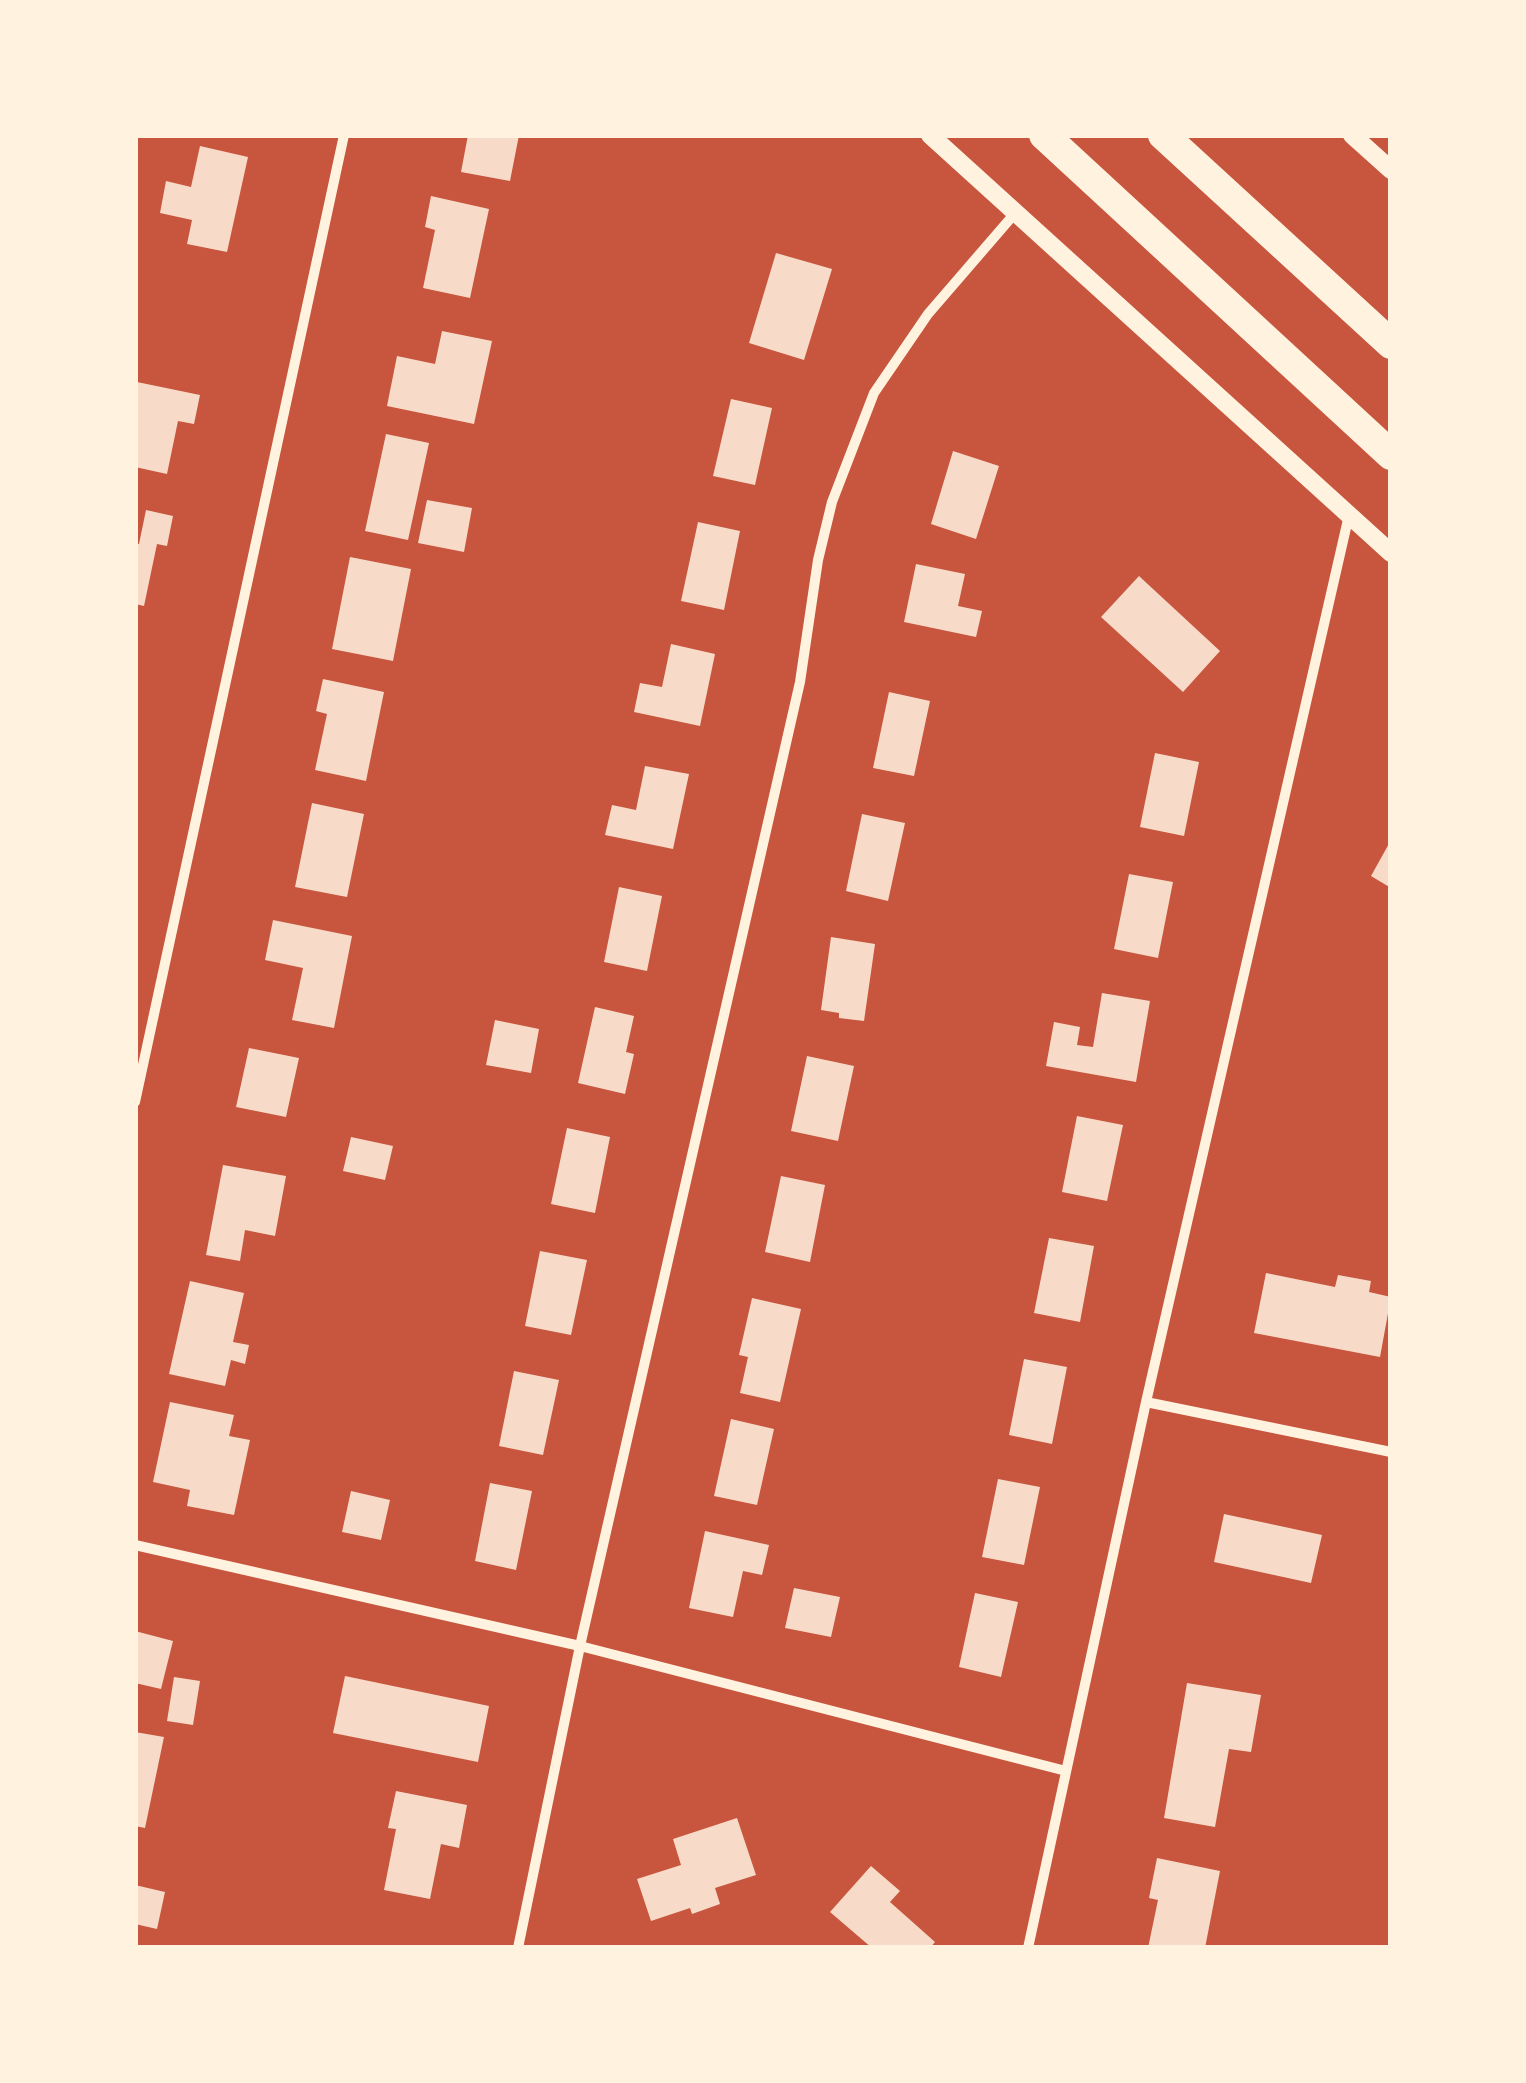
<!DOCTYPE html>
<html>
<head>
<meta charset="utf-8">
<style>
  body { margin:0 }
  #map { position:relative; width:1526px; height:2083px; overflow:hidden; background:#c8553d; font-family:"IBM Plex Sans",sans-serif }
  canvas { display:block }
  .frame { position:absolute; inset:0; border:138px solid #fff3e0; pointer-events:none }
</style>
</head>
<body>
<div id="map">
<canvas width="1526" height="2083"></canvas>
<div class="frame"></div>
</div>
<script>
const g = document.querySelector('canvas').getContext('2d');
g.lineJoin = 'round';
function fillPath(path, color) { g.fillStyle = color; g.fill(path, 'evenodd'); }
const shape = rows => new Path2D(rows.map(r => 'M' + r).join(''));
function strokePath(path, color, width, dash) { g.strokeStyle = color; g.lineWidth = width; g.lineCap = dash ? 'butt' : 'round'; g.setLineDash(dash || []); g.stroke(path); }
fillPath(shape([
  [468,135,519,135,510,181,461,172],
  [200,146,248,157,227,252,187,244,192,220,160,213,166,181,191,187],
  [431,196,489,209,470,298,423,288,435,230,425,227],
  [776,253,832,269,804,360,749,343],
  [442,331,492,341,474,424,387,406,397,356,435,364],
  [137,382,200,395,194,424,178,421,167,474,135,467],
  [731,399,772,408,755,485,713,476],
  [386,434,429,443,408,540,365,531],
  [953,451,999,466,976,539,931,524],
  [427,500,472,508,464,552,418,543],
  [146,510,173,516,167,546,157,544,144,606,135,604,135,544,139,544],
  [698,522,740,531,724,610,681,601],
  [350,557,411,569,393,661,332,649],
  [916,564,965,574,958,606,982,611,976,637,904,622],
  [1139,576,1220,651,1183,692,1101,617],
  [671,644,715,654,700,726,634,712,640,683,662,687],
  [323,679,384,692,366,781,315,770,327,714,316,711],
  [889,692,930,701,914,776,873,768],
  [1155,753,1199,762,1184,836,1140,827],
  [645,766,689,774,673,849,605,835,612,805,636,810],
  [312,803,364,814,347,897,295,887],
  [862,814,905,823,888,901,846,891],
  [1391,840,1391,888,1371,876],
  [1129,874,1173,882,1158,958,1114,949],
  [619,887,662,896,647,971,604,962],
  [273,920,352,936,334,1028,292,1020,303,968,265,960],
  [831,937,875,944,864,1021,839,1018,839,1013,821,1010],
  [1102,993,1150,1001,1136,1082,1046,1066,1054,1022,1080,1027,1077,1045,1093,1047],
  [595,1007,634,1016,626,1052,634,1054,625,1094,578,1083],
  [495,1020,539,1029,531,1073,486,1065],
  [249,1048,299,1058,286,1117,236,1107],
  [807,1056,854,1066,838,1141,791,1131],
  [1077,1116,1123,1125,1107,1201,1062,1192],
  [567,1128,610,1137,595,1213,551,1204],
  [351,1137,393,1146,385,1180,343,1171],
  [223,1165,286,1176,275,1236,245,1230,240,1261,206,1255],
  [781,1176,825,1185,810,1262,765,1252],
  [1049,1238,1094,1246,1080,1322,1034,1313],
  [540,1251,587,1260,571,1335,525,1326],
  [1266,1273,1335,1287,1338,1275,1371,1281,1369,1292,1391,1297,1380,1357,1254,1333],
  [190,1281,244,1293,233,1342,249,1345,245,1364,231,1360,225,1386,169,1374],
  [752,1298,801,1309,780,1402,740,1393,748,1357,739,1355],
  [1024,1359,1067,1367,1052,1444,1009,1435],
  [514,1371,559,1380,543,1455,499,1446],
  [170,1402,234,1415,229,1436,250,1440,234,1515,187,1506,190,1490,153,1482],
  [731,1419,774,1429,757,1505,714,1496],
  [998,1479,1040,1487,1024,1565,982,1557],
  [490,1483,532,1491,516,1570,475,1561],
  [351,1491,390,1500,381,1540,342,1532],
  [1224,1514,1322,1535,1311,1583,1214,1562],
  [705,1531,769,1545,762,1575,743,1571,733,1617,689,1608],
  [794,1588,840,1597,831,1637,785,1628],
  [975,1593,1018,1602,1001,1677,959,1667],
  [135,1631,173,1641,161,1689,135,1683],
  [345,1676,489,1706,478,1762,333,1733],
  [174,1677,200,1681,193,1725,167,1721],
  [1187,1683,1261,1695,1251,1752,1229,1749,1215,1827,1164,1818],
  [135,1732,164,1737,145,1828,135,1826],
  [396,1791,467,1805,459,1848,441,1844,430,1899,384,1890,396,1829,388,1828],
  [737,1818,756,1875,715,1888,720,1904,692,1914,690,1908,651,1921,637,1879,681,1865,673,1839],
  [1157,1858,1220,1871,1205,1948,1148,1948,1158,1900,1149,1898],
  [871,1866,900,1891,890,1902,935,1942,930,1948,872,1948,830,1912],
  [135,1885,165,1892,157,1929,135,1924]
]), '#f7dbc8');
strokePath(shape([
  [135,1102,344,135],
  [1146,1402,1391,1452],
  [135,1545,580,1646,1066,1771],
  [518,1948,580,1646,800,682,818,560,832,502,874,393,928,314,1016,212],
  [1028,1948,1146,1402,1349,515]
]), '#fff3e0', 10);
strokePath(shape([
  [930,135,1391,553],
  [1352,135,1391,170]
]), '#fff3e0', 18);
strokePath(shape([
  [1044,135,1391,455],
  [1163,135,1391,344]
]), '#fff3e0', 30);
</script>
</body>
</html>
